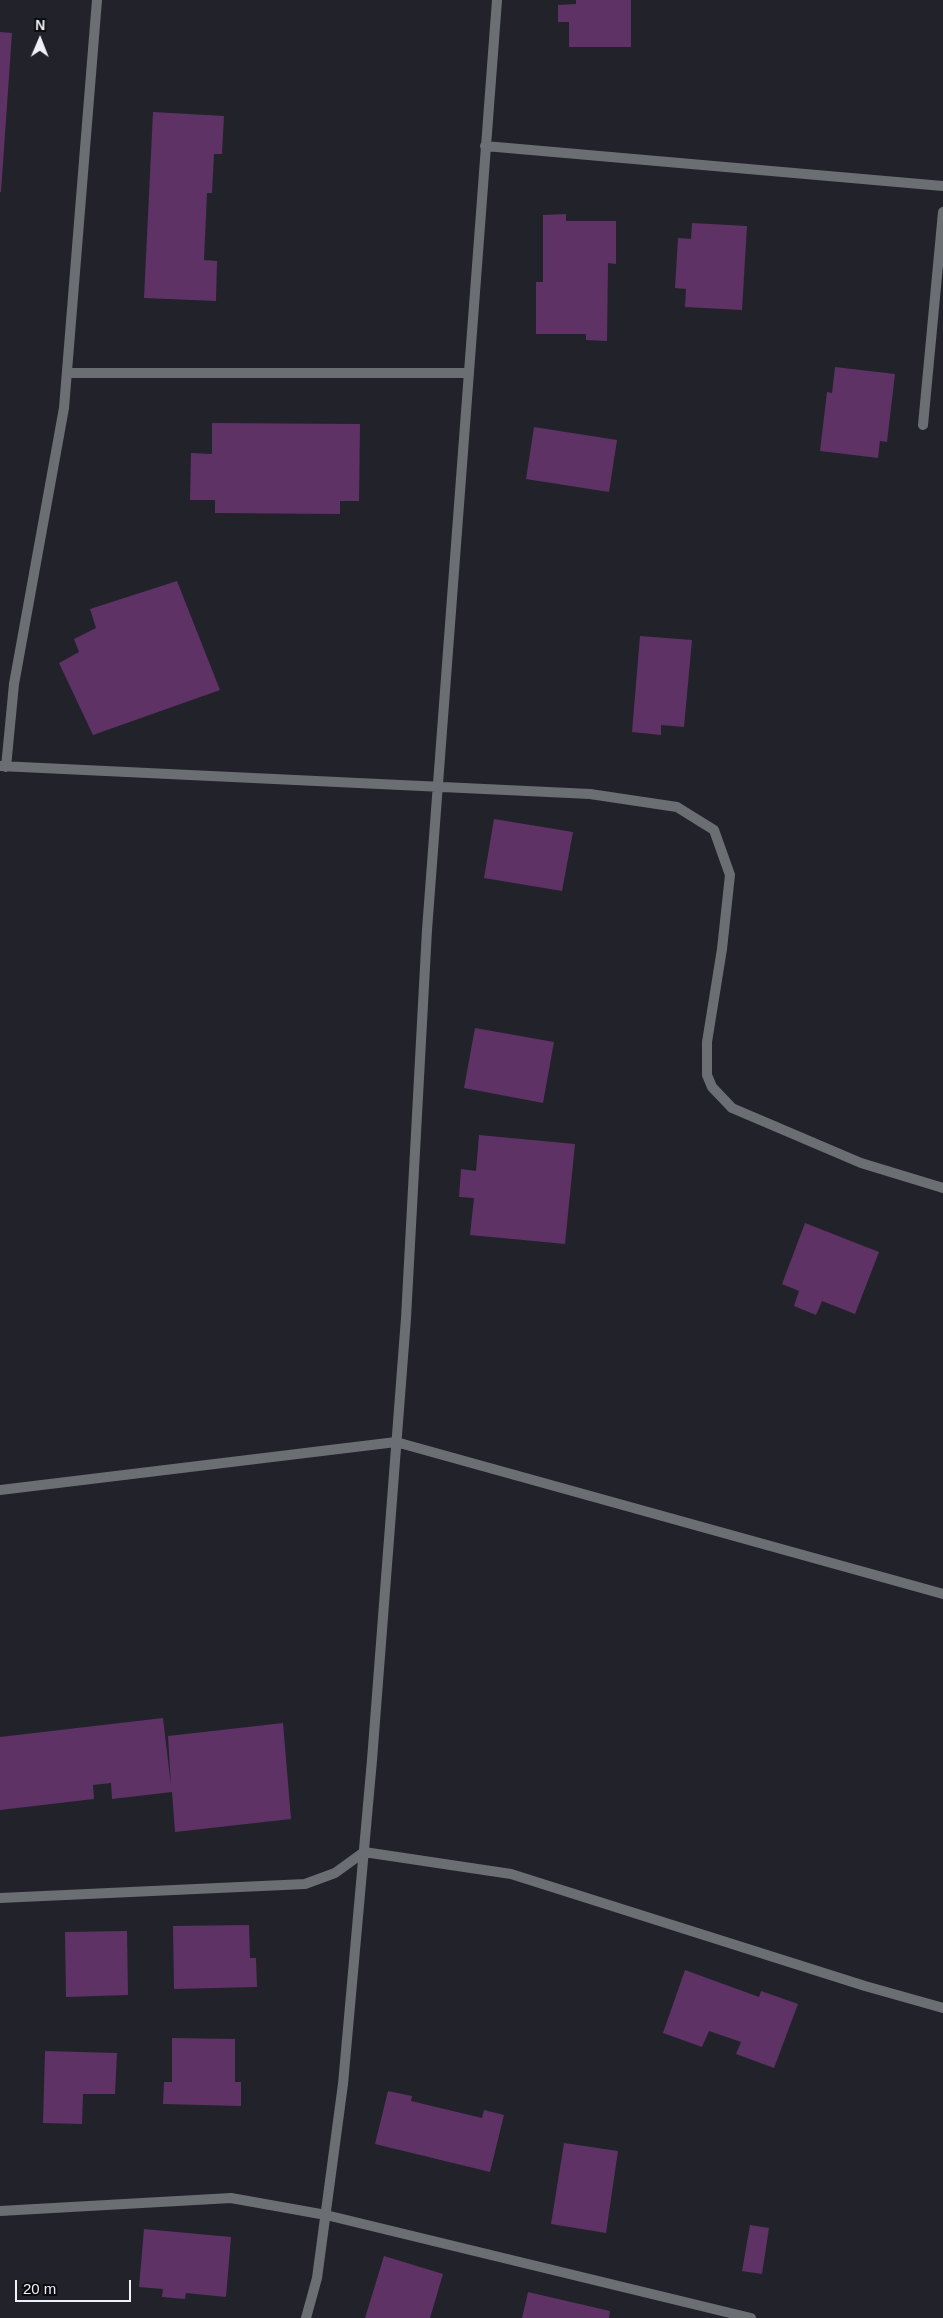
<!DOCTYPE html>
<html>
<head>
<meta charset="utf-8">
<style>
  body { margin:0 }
  #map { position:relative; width:943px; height:2318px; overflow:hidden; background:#22222b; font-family:Helvetica,sans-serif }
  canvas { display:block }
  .north { position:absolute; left:15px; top:15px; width:50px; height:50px; -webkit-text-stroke:4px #0c0c10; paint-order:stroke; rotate:1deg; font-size:14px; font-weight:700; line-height:20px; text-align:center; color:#f0f0f6 }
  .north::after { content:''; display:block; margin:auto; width:18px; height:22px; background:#f0f0f6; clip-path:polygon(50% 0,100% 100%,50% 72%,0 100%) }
  .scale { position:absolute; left:15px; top:2280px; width:116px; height:22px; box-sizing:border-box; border:2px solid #f0f0f6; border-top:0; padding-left:6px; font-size:15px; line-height:18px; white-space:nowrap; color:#f0f0f6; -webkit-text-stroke:4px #0c0c10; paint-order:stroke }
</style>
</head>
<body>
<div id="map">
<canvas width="943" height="2318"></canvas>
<div class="north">N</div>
<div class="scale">20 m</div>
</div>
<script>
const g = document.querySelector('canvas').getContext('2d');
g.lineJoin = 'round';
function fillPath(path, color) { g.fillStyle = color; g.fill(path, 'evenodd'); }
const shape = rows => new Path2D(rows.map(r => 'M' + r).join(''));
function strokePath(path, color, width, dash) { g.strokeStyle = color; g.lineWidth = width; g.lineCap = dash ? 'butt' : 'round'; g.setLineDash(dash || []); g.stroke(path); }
fillPath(shape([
  [576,0,631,0,631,47,569,47,569,22,558,22,558,5,576,4],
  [0,32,12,33,1,192,0,192],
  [153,112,224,116,222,154,214,154,212,193,207,193,204,260,217,261,216,301,144,298],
  [566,214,566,221,616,221,616,264,608,263,607,341,586,340,586,334,536,334,536,282,543,282,543,215],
  [692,223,747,226,742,310,685,307,686,289,675,288,678,238,691,239],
  [835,367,895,374,887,442,880,441,878,458,820,451,827,392,832,393],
  [212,423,360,424,359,501,340,501,340,514,215,513,215,500,190,500,191,453,212,454],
  [534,427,617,440,609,492,526,479],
  [177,581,220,690,93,735,59,663,79,652,74,639,96,628,90,609],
  [640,636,692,640,684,727,661,725,661,735,632,732],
  [494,819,573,832,562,891,484,878],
  [475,1028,554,1042,543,1103,464,1088],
  [479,1135,575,1144,565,1244,470,1235,474,1198,459,1197,461,1169,476,1171],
  [805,1223,879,1252,855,1314,822,1301,816,1315,794,1306,799,1291,782,1284],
  [163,1718,171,1786,168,1736,283,1723,291,1819,175,1832,172,1792,112,1799,111,1783,93,1785,94,1799,0,1810,0,1737],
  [249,1925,250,1958,256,1958,257,1987,174,1989,173,1926],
  [127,1931,128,1995,66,1997,65,1932],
  [685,1970,759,1997,761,1991,798,2004,774,2068,736,2054,741,2042,709,2031,702,2047,663,2033],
  [172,2038,235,2039,235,2082,241,2082,241,2106,163,2104,164,2082,172,2082],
  [45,2051,117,2053,115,2094,83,2094,82,2124,43,2123],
  [388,2091,412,2096,411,2101,482,2118,484,2110,504,2115,490,2172,375,2144],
  [564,2143,618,2151,606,2233,551,2224],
  [750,2225,769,2228,762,2274,742,2271],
  [144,2229,231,2237,226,2297,186,2293,185,2299,162,2297,163,2289,139,2287],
  [384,2256,443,2274,430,2318,365,2318],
  [528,2292,610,2311,609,2318,522,2318]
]), '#5e3264');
strokePath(shape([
  [485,146,943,186],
  [67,373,469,373],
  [923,425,943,212],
  [0,766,590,794,677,807,714,830,730,875,722,949,707,1042,707,1075,712,1087,732,1108,861,1163,943,1188],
  [6,767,14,684,64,408,97,0],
  [0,1490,396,1442,943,1594],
  [0,1898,305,1884,335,1873,364,1852,511,1874,865,1986,943,2008],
  [0,2211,231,2198,326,2215,751,2318],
  [306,2318,317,2278,343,2084,372,1760,406,1318,427,930,497,0]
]), '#6b6f73', 10);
</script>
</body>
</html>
